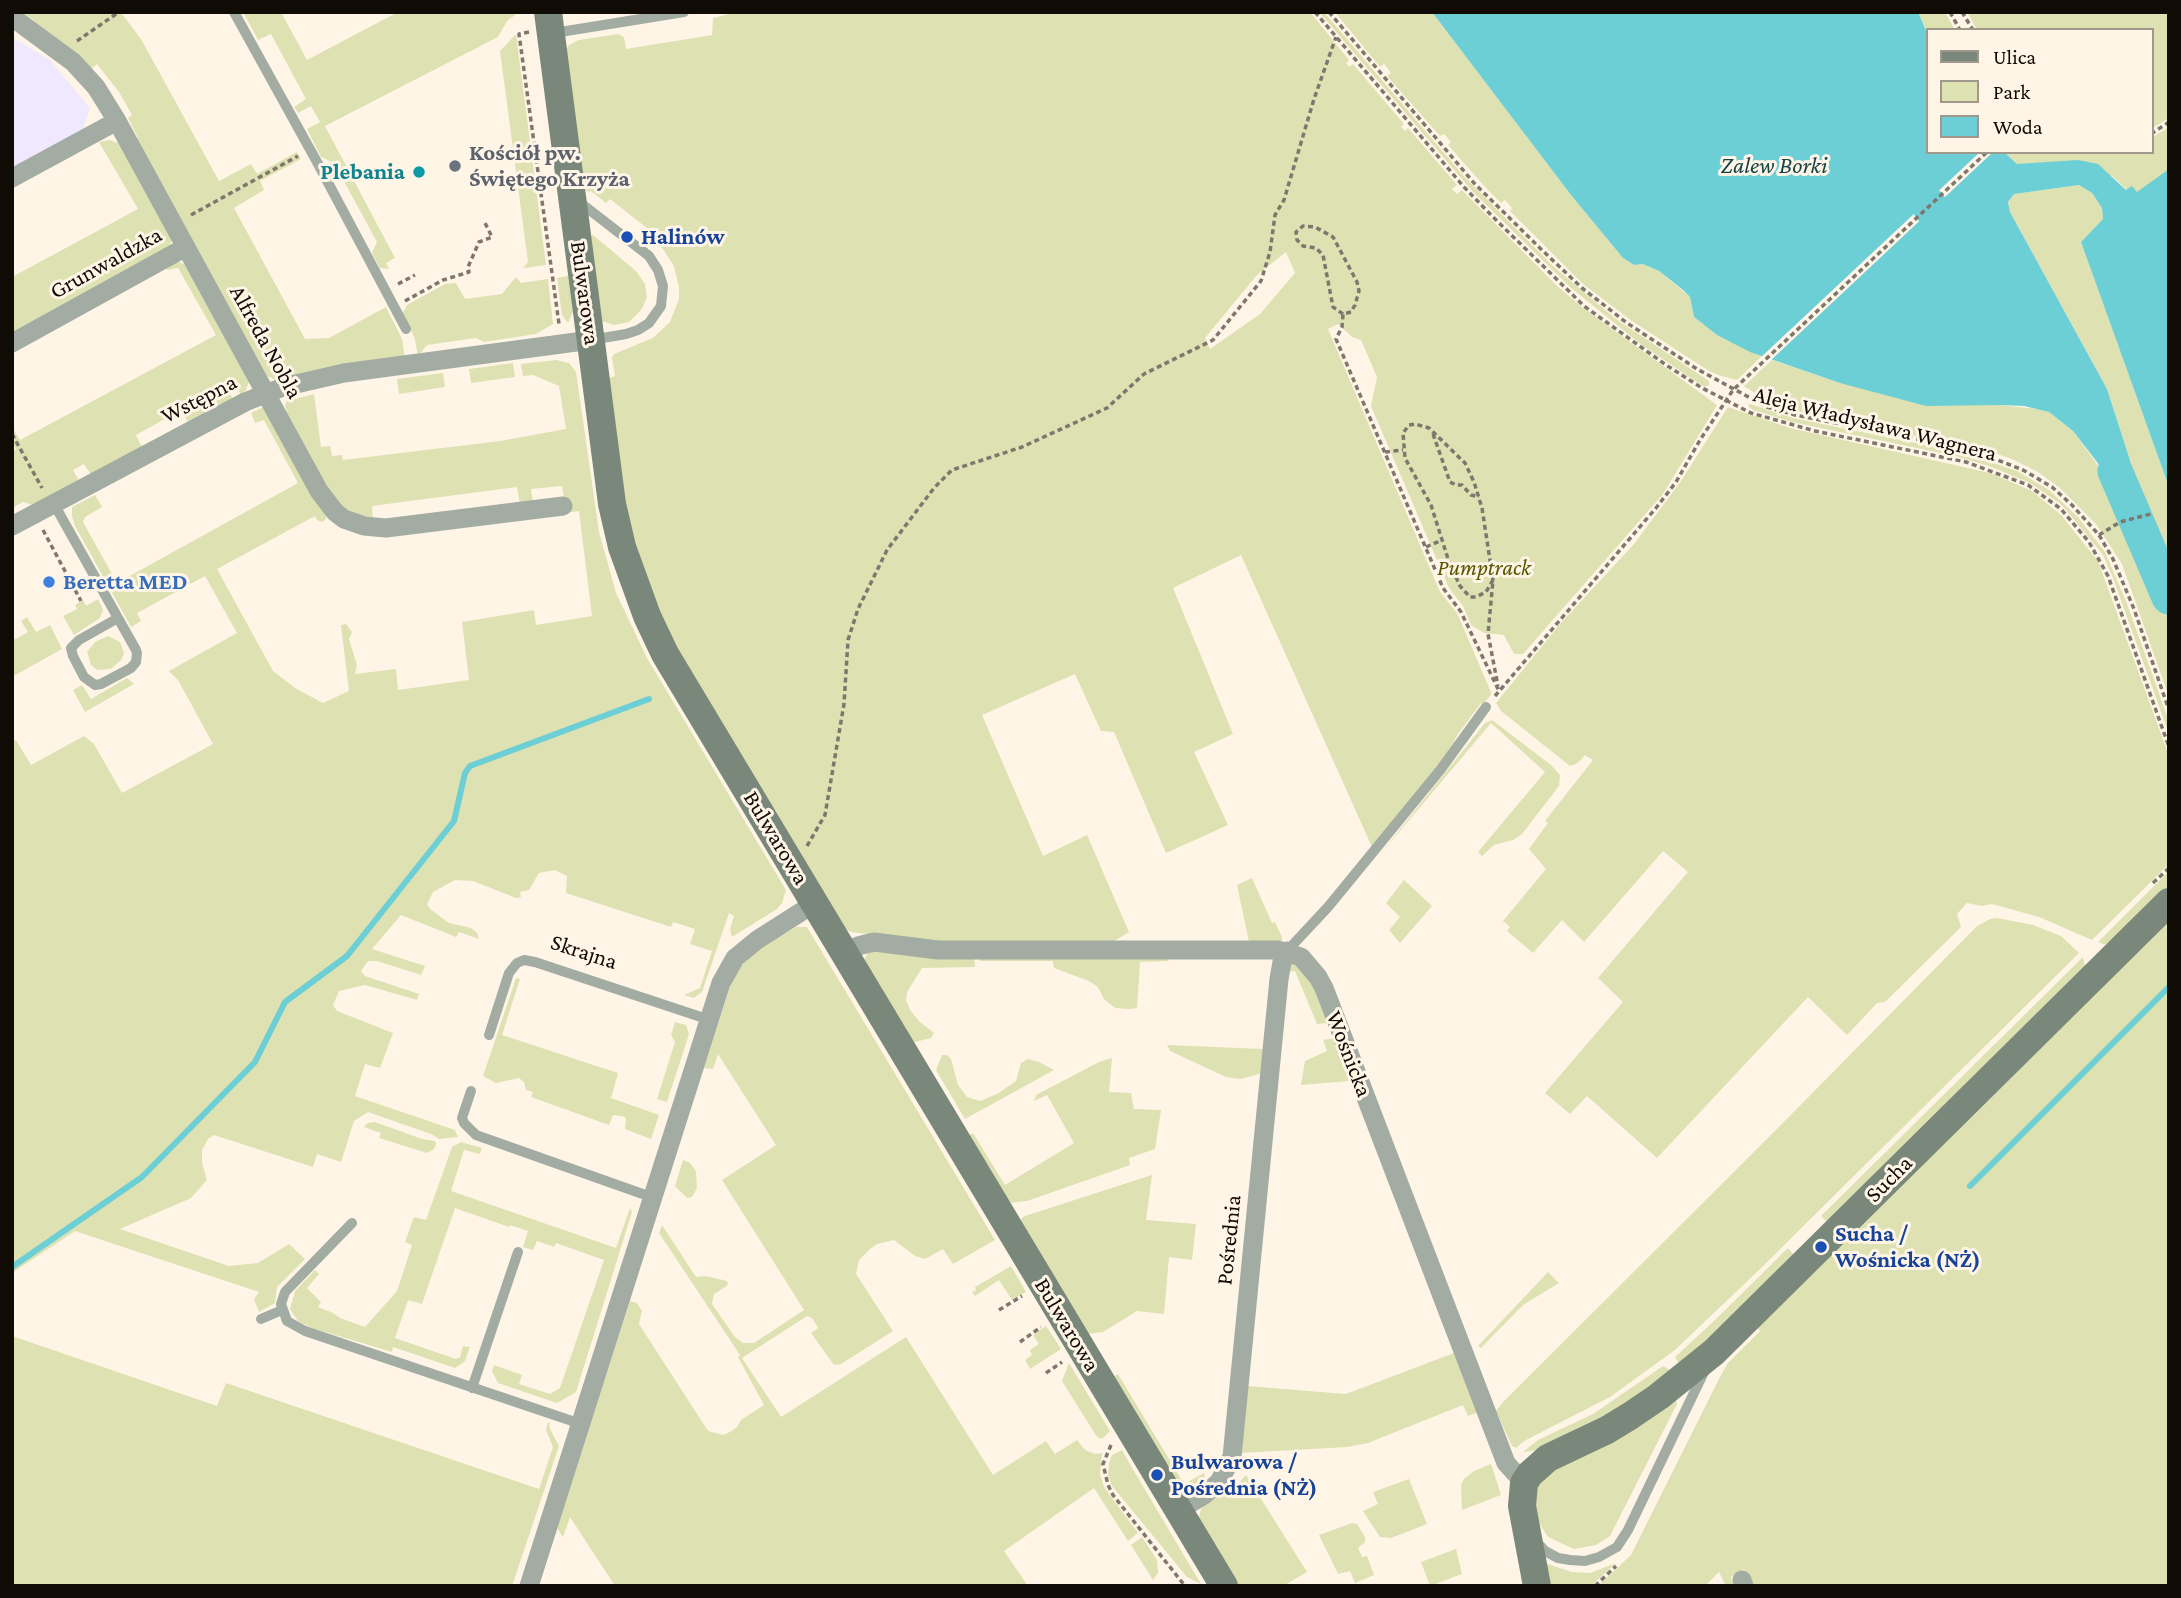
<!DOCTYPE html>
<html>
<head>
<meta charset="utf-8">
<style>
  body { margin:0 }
  #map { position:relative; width:2181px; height:1598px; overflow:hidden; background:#fff5e7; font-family:"Crimson Pro",serif }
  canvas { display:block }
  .frame { position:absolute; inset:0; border:14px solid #110b05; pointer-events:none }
  .legend { position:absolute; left:1926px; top:28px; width:228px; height:126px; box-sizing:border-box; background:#fff5e7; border:2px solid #a0978d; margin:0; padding:9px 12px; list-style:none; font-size:21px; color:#110b05 }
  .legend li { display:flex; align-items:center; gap:14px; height:35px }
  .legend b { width:35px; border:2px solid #a0978d }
</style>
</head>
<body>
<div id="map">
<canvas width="2181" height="1598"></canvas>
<div class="frame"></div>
<ul class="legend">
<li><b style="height:9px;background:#7a887b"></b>Ulica</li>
<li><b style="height:19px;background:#dee1b1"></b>Park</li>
<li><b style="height:19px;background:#6ccfd6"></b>Woda</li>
</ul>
</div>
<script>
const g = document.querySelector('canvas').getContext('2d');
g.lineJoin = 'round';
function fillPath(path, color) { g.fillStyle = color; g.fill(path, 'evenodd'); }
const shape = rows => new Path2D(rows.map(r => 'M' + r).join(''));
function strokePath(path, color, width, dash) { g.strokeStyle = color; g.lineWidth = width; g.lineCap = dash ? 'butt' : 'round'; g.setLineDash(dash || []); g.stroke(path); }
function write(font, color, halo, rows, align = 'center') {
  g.font = font + ' "Crimson Pro",serif'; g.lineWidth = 6; g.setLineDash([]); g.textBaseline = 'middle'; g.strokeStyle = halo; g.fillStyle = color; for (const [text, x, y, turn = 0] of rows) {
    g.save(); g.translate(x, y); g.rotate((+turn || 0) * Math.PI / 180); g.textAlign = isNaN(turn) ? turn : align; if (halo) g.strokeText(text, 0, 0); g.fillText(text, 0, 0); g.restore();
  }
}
fillPath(shape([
  [12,37,50,60,90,108,83,131,12,169]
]), '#f0e8fe');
fillPath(shape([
  [21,12,125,12,122,14,141,39,219,181,251,164,257,174,297,152,301,159,260,181,264,190,234,208,305,339,329,338,386,307,402,339,405,358,278,381,267,376,136,140,138,138,128,118,132,115,119,92,97,64,91,69,34,24,35,21],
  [243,12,281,12,307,60,398,12,519,12,507,21,498,37,325,126,395,258,386,263,389,269,380,268,372,253,377,242,334,163,321,157,307,129,320,122,311,106,298,113,294,107,306,99,271,34,258,40],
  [738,12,1310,12,1349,60,1346,63,1349,67,1353,64,1404,124,1401,127,1405,131,1408,128,1457,185,1452,189,1457,194,1462,190,1556,285,1582,307,1717,405,1663,494,1523,654,1514,654,1504,635,1484,633,1471,625,1463,606,1449,588,1371,406,1377,377,1361,340,1352,337,1338,324,1328,329,1440,592,1457,613,1491,692,1491,695,1483,704,1481,703,1458,734,1447,754,1372,847,1241,555,1173,588,1233,734,1194,752,1228,825,1166,853,1114,732,1101,731,1075,674,982,715,1043,856,1087,835,1129,932,1111,943,929,942,851,932,841,927,666,633,631,540,607,379,615,376,612,358,614,354,653,338,670,322,679,299,679,287,674,266,663,249,649,237,652,232,610,199,606,203,591,191,588,192,582,184,566,50,569,45,579,40,618,34,624,37,626,49,712,35,713,18],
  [1286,252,1295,273,1260,314,1210,349,1205,338,1257,275],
  [1319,12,1324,12,1462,174,1553,266,1616,319,1709,381,1709,385,1705,387,1695,381,1639,343,1570,287,1473,192],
  [1335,12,1432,12,1571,195,1623,258,1634,265,1643,264,1659,271,1690,297,1694,317,1717,335,1762,356,1737,380,1721,376,1709,371,1632,321,1583,284,1510,211,1512,208,1505,200,1501,203,1486,188,1448,145,1451,142,1444,134,1440,136,1387,76,1391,73,1384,64,1380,67],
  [1918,12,1945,12,1955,30,1927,30,1927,33],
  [1967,12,2169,12,2169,118,2151,129,2151,30,1977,30],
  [516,34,546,265,523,268,528,262,500,51],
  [2169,127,2169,216,2137,192,2127,190,2112,176,2017,164,2004,152,2151,152,2151,138],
  [110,140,121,144,172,238,171,243,168,248,12,333,12,277,138,209,99,142],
  [2079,185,2092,193,2102,208,2103,219,2081,242,2169,487,2169,545,2157,552,2144,518,2151,516,2150,512,2143,513,2129,457,2107,389,2010,212,2008,202,2014,194],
  [593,235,636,271,645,284,647,297,644,304,641,310,629,322,614,325,602,321,590,236],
  [177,261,186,265,249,382,245,392,241,395,234,381,226,386,233,399,188,422,181,410,136,435,142,447,91,475,84,464,73,470,79,481,33,505,23,502,12,508,12,452,16,449,12,442,12,427,20,440,216,335,178,268,167,270,166,266],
  [572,275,574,309,568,323,562,315,557,278],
  [516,277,521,283,548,279,553,324,536,334,484,342,476,338,427,345,418,356,415,339,403,313,407,305,445,284,456,283,465,299,502,294],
  [556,360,569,363,576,372,599,532,616,593,647,658,786,890,782,903,777,909,732,937,730,929,734,916,729,913,702,992,694,998,684,995,700,988,712,951,690,944,695,929,673,922,671,927,566,893,567,876,555,870,539,873,529,890,520,892,521,897,516,898,473,881,455,880,433,892,427,904,430,909,449,923,471,928,477,933,479,939,459,932,456,937,401,915,372,949,425,966,421,975,377,961,368,961,361,971,365,976,419,994,417,1000,365,985,339,991,333,1005,337,1011,393,1033,380,1068,365,1064,355,1096,455,1130,458,1137,439,1139,431,1134,368,1112,354,1121,341,1162,317,1154,313,1167,214,1135,208,1139,202,1150,202,1163,207,1180,191,1198,120,1229,229,1266,258,1263,289,1244,305,1259,277,1287,275,1303,259,1312,254,1299,259,1292,75,1231,12,1273,12,742,16,740,31,765,84,736,94,744,122,793,213,744,178,680,169,671,237,633,205,576,137,613,141,621,131,627,75,526,72,516,72,507,95,495,102,507,85,517,83,522,117,583,298,483,264,420,255,423,251,413,263,407,326,513,326,519,322,522,317,520,315,516,217,569,273,671,295,688,323,703,349,691,341,625,346,624,352,632,349,639,357,665,355,674,396,669,398,690,469,680,462,622,534,610,536,625,592,616,579,511,566,513,562,486,531,489,533,502,520,504,517,487,372,506,373,520,347,513,330,492,287,413,285,405,287,401,314,394,321,447,330,446,332,456,342,455,343,460,500,441,566,429,559,386,533,375,523,376,521,364],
  [1772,360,1840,383,1965,405,2000,405,2038,409,2049,412,2073,431,2112,485,2129,518,2120,520,2121,525,2131,522,2169,609,2169,697,2122,564,2096,524,2060,488,2038,472,2012,459,1988,451,1793,410,1769,402,1744,386],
  [513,363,515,377,471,383,469,369],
  [443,373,445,387,399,394,397,379],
  [1750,404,1793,418,1950,450,1991,462,2017,471,2049,490,2078,517,2105,552,2126,601,2154,679,2169,722,2169,734,2113,578,2103,555,2062,505,2030,483,1989,466,1955,456,1792,422,1753,410,1748,406],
  [1728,407,1790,428,1990,473,2032,491,2061,515,2098,561,2169,756,2169,864,2092,940,2039,917,1992,904,1982,906,1967,903,1957,914,1961,927,1885,1002,1877,1003,1847,1035,1808,997,1657,1158,1587,1096,1570,1114,1545,1093,1623,1002,1598,978,1688,872,1663,851,1584,942,1562,920,1533,953,1507,931,1510,927,1503,921,1546,869,1529,849,1548,823,1545,821,1593,760,1585,755,1578,763,1570,766,1501,711,1496,703,1560,624,1634,544,1681,481],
  [98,599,103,610,100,618,74,635,63,616,77,609,75,605,83,600,86,606],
  [27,617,36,632,50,625,62,649,12,677,12,641,28,632,21,621],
  [108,636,120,642,124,653,122,659,111,669,97,670,91,665,87,652,95,642],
  [127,678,134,684,85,712,73,690,82,685,91,699],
  [1492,720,1551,765,1560,775,1559,786,1522,834,1513,840,1494,845,1482,856,1478,852,1545,772,1491,723,1378,857,1485,723],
  [2169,871,2169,886,2111,944,2103,944,2098,942],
  [1252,878,1272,923,1275,922,1282,937,1282,942,1249,942,1237,885],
  [1404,880,1432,906,1400,943,1389,930,1400,917,1386,903],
  [2169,916,2169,1586,1752,1586,1744,1569,1731,1577,1734,1586,1726,1586,1719,1572,1705,1586,1598,1586,1631,1555,1720,1377,1728,1363,1760,1331,1756,1326],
  [1997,918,2033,925,2061,936,2079,953,1757,1272,1675,1350,1610,1397,1524,1441,1516,1448,1512,1446,1496,1411,1503,1402,1770,1136,1977,926,1990,919],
  [796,927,807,927,995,1240,953,1264,943,1249,925,1259,915,1256,894,1240,877,1244,870,1249,859,1260,856,1274,893,1331,841,1364,834,1365,811,1333,818,1328,812,1318,807,1316,742,1358,781,1417,906,1337,993,1475,1046,1441,1055,1454,1077,1440,1085,1450,1095,1454,1102,1453,1100,1474,1104,1487,1138,1533,1128,1541,1094,1488,1004,1551,1028,1586,615,1586,570,1517,563,1537,557,1528,630,1301,637,1303,642,1311,639,1324,708,1431,723,1435,730,1432,737,1427,741,1420,764,1405,738,1357,740,1355,659,1233,662,1225,696,1277,706,1276,727,1281,728,1284,725,1287,714,1294,712,1304,735,1337,743,1343,754,1343,804,1310,722,1180,776,1145,718,1054,713,1069,704,1068,735,972,757,950],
  [874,950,974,958,975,967,922,968,907,992,906,1000,910,1010,919,1021,934,1033,931,1038,911,1043,863,962,868,953],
  [980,957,1166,957,1169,961,1140,962,1137,1008,1130,1009,1115,1008,1104,999,1098,987,1089,981,1054,968,1053,961,980,961],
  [2083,957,2085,967,1828,1223,1821,1216],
  [1294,960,1306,968,1328,1023,1317,1024,1295,971,1289,972,1289,965],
  [516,978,520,979,502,1035,618,1073,611,1098,659,1115,651,1139,627,1130,625,1129,626,1118,622,1116,613,1115,609,1125,531,1097,533,1092,526,1090,524,1082,519,1078,496,1083,483,1076],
  [675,1022,686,1025,689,1034,667,1102,657,1099,675,1042,671,1035],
  [1334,1038,1350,1081,1301,1085,1305,1061,1327,1051,1323,1040],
  [1167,1045,1263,1049,1262,1073,1241,1079,1226,1077,1170,1051],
  [942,1055,947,1055,951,1059,958,1085,967,1097,980,1101,997,1094,1016,1081,1021,1063,1028,1059,1039,1062,1054,1070,965,1119,936,1070],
  [1112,1058,1109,1092,1131,1093,1134,1109,1161,1110,1155,1149,1129,1158,1130,1165,1027,1201,1007,1203,967,1137,973,1133,1005,1185,1074,1143,1047,1095,1034,1101,1036,1095,1099,1062],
  [375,1122,422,1139,435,1141,436,1144,434,1149,427,1153,379,1138,381,1133,364,1127,368,1123],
  [461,1142,482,1148,480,1154,464,1150,451,1191,616,1248,630,1208,632,1212,576,1392,557,1403,498,1383,492,1371,494,1365,522,1375,519,1384,550,1394,560,1388,604,1260,556,1243,554,1247,537,1241,533,1250,523,1247,528,1231,510,1225,509,1227,455,1208,422,1304,408,1300,395,1338,456,1359,460,1357,463,1346,470,1347,465,1361,455,1368,393,1347,392,1352,312,1328,298,1321,290,1309,295,1291,315,1270,319,1274,307,1288,321,1302,318,1307,333,1313,340,1318,365,1327,397,1291,412,1245,405,1242,414,1217,426,1220,452,1147],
  [683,1160,690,1163,696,1171,697,1188,692,1197,687,1198,675,1186],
  [1152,1175,1146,1220,1196,1224,1192,1260,1169,1257,1164,1314,1137,1311,1103,1332,1086,1334,1019,1224,1023,1217,1028,1215],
  [1788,1248,1795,1256,1680,1366,1675,1357,1714,1321],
  [1011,1266,1026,1292,1012,1300,999,1280,975,1296,972,1292,976,1290,975,1287],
  [1548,1272,1559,1283,1523,1305,1481,1348,1478,1346],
  [1046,1326,1061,1349,1030,1369,1025,1360,1032,1355,1030,1350,1039,1344,1033,1335],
  [12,1336,217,1406,226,1383,539,1489,553,1447,546,1430,548,1422,550,1423,549,1427,559,1446,512,1586,12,1586],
  [1454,1353,1478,1412,1468,1416,1463,1405,1368,1443,1347,1447,1242,1453,1247,1386,1346,1394],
  [1069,1363,1110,1431,1102,1439,1097,1437,1062,1381],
  [1663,1366,1673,1372,1623,1407,1539,1450,1523,1452,1538,1440,1593,1414],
  [1118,1374,1184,1484,1204,1473,1206,1481,1190,1490,1179,1487,1112,1377],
  [1676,1399,1677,1404,1610,1536,1596,1545,1574,1549,1548,1537,1536,1518,1535,1498,1538,1486,1547,1474],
  [1122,1450,1131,1466,1201,1584,1187,1577,1112,1486,1108,1475,1109,1463,1112,1455],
  [1491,1464,1501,1495,1462,1510,1461,1485,1464,1479,1474,1471],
  [1246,1475,1307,1572,1283,1586,1236,1586,1198,1521,1201,1509,1205,1504,1234,1488],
  [1409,1479,1427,1524,1391,1538,1380,1537,1363,1511,1378,1504,1373,1492],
  [1352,1523,1357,1524,1365,1537,1365,1542,1358,1548,1362,1557,1367,1556,1374,1575,1355,1583,1350,1571,1338,1574,1319,1535],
  [1142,1537,1157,1560,1158,1573,1153,1580,1131,1545],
  [1456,1549,1462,1574,1430,1586,1421,1562],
  [1541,1562,1572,1572,1590,1573,1616,1563,1591,1586,1546,1586]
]), '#dee1b1');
fillPath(shape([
  [1432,12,1918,12,1927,33,1927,152,2004,152,2017,164,2078,160,2098,164,2126,190,2132,186,2137,192,2169,169,2169,487,2081,242,2103,219,2102,208,2092,193,2079,185,2014,194,2008,202,2010,212,2107,389,2129,457,2143,513,2129,518,2112,485,2097,462,2073,431,2049,412,2024,406,2000,405,1926,406,1840,383,1750,352,1717,335,1694,317,1690,297,1683,290,1659,271,1643,264,1634,265,1623,258,1571,195],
  [2144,518,2156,552,2169,545,2169,609,2131,522]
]), '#6ccfd6');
fillPath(shape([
  [1980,152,1993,152,1769,362,1759,359]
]), '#fff5e7');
strokePath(shape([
  [1970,1186,2169,987],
  [12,1267,142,1177,255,1062,285,1002,347,956,454,821,465,773,470,766,649,699]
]), '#6ccfd6', 6);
strokePath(shape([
  [1928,204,2024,329,2058,364],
  [2115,471,2169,597]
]), '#6ccfd6', 35);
strokePath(shape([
  [1315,12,1464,187,1493,217,1584,306,1666,365,1702,388,1751,413,1815,431,1966,462,2028,485,2061,509,2089,542,2108,576,2169,747],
  [1329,12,1474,183,1544,252,1582,288,1627,323,1697,369,1767,407,1795,415,1941,444,1985,455,2023,470,2052,487,2072,505,2099,535,2113,559,2134,609,2169,710],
  [1950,12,1960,30],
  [1962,12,1973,30],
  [529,32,519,34,559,324],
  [77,41,119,12],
  [2151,134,2169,122],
  [191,215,298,156],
  [398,284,415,275],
  [405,301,443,280,469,272,468,267,479,242,492,237,484,221],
  [1343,314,1333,307,1323,255,1316,248,1303,246,1297,240,1296,232,1303,226,1315,227,1333,237,1357,282,1359,291,1355,305,1351,312,1343,314,1342,327,1336,339,1443,588,1461,612,1499,691],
  [12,434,42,488],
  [1433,434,1450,482,1456,485,1462,485,1471,495,1479,497],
  [1385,452,1403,450],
  [43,530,81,601],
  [2099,535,2120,522,2151,514],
  [1426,547,1442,540],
  [1493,580,1486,592,1476,597,1470,597,1460,586,1449,562,1431,505,1405,458,1403,433,1409,425,1415,424,1429,428,1465,463,1474,482,1482,508,1493,580,1488,634,1498,686],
  [1495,696,1656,508,1676,482,1700,440,1733,390,1987,152],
  [807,846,825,815,844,704,848,640,858,609,887,550,934,488,952,470,1022,447,1107,408,1144,374,1213,340,1261,281,1270,252,1275,215,1284,200,1314,99,1336,37],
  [2153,883,2169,868],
  [999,1310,1022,1296],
  [1020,1342,1041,1327],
  [1046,1373,1062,1362],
  [1111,1445,1103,1464,1108,1485,1113,1495,1185,1586],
  [1595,1586,1616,1566]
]), '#7f776d', 3.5, [5, 3.5]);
strokePath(shape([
  [234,12,317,162,406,329],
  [554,33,684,12],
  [578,201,649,256,658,270,663,286,661,306,649,323,638,330,626,334,591,340],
  [54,504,68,529,136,650,137,653,136,662,131,668,101,684,95,685,84,677,73,656,71,648,79,640,118,618],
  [1287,951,1328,907,1441,769,1486,707],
  [489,1035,509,973,517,963,524,960,535,962,710,1020],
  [471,1091,462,1118,464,1123,476,1135,654,1198],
  [352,1223,285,1292,281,1304,287,1321,305,1331,581,1424],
  [261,1319,282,1310],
  [472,1388,518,1252],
  [1536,1541,1545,1551,1558,1558,1570,1560,1585,1561,1599,1557,1617,1547,1628,1530,1704,1372]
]), '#a2aca3', 10);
strokePath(shape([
  [12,17,73,62,96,87,117,121,319,491,335,512,344,519,364,526,386,528,563,506],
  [12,178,117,121],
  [12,343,186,247],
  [12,526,245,402,283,387,344,373,591,340],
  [845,953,858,946,874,942,938,950,1278,950,1301,957,1318,977,1324,988,1506,1463,1524,1483],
  [1179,1510,1204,1495,1219,1482,1232,1457,1279,979,1282,962,1287,951],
  [1742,1580,1744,1586],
  [529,1586,721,983,735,958,757,940,815,903]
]), '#a2aca3', 19);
strokePath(shape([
  [548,12,612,504,622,547,647,616,665,654,1224,1586],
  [1537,1586,1522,1506,1524,1483,1530,1474,1548,1458,1607,1430,1630,1416,1658,1397,1714,1352,2169,902]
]), '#7a887b', 28);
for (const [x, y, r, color] of [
  [455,166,7,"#6b7280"],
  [419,172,7,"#0f9aa8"],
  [627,237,7,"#1a4fb4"],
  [49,582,7,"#3f7fe0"],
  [1821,1247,7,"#1a4fb4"],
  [1157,1475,7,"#1a4fb4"]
]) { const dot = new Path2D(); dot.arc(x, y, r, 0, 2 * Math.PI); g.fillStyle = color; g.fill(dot); strokePath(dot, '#fff5e7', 2.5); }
write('bold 23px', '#5b616d', '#fff5e7', [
  ["Kościół pw.",469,153],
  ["Świętego Krzyża",469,179]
], 'left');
write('bold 23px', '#0d838f', '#fff5e7', [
  ["Plebania",405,172]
], 'right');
write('bold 23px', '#164399', '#fff5e7', [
  ["Halinów",641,237],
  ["Sucha /",1835,1234],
  ["Wośnicka (NŻ)",1835,1260],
  ["Bulwarowa /",1171,1462],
  ["Pośrednia (NŻ)",1171,1488]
], 'left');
write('23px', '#110b05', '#fff5e7', [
  ["Grunwaldzka",106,263,-29],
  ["Bulwarowa",585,293,82],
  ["Alfreda Nobla",266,342,61],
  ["Wstępna",199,399,-27],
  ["Aleja Władysława Wagnera",1875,424,14],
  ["Bulwarowa",776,838,59],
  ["Skrajna",584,952,18],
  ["Wośnicka",1349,1054,69],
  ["Sucha",1889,1179,-45],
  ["Pośrednia",1229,1240,-84],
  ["Bulwarowa",1067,1325,59]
]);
write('italic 23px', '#585800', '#fff5e7', [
  ["Pumptrack",1484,568]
]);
write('bold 23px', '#366cbe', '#fff5e7', [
  ["Beretta MED",63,582]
], 'left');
write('italic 24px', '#164447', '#fff5e7', [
  ["Zalew Borki",1774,166]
]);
</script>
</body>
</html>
